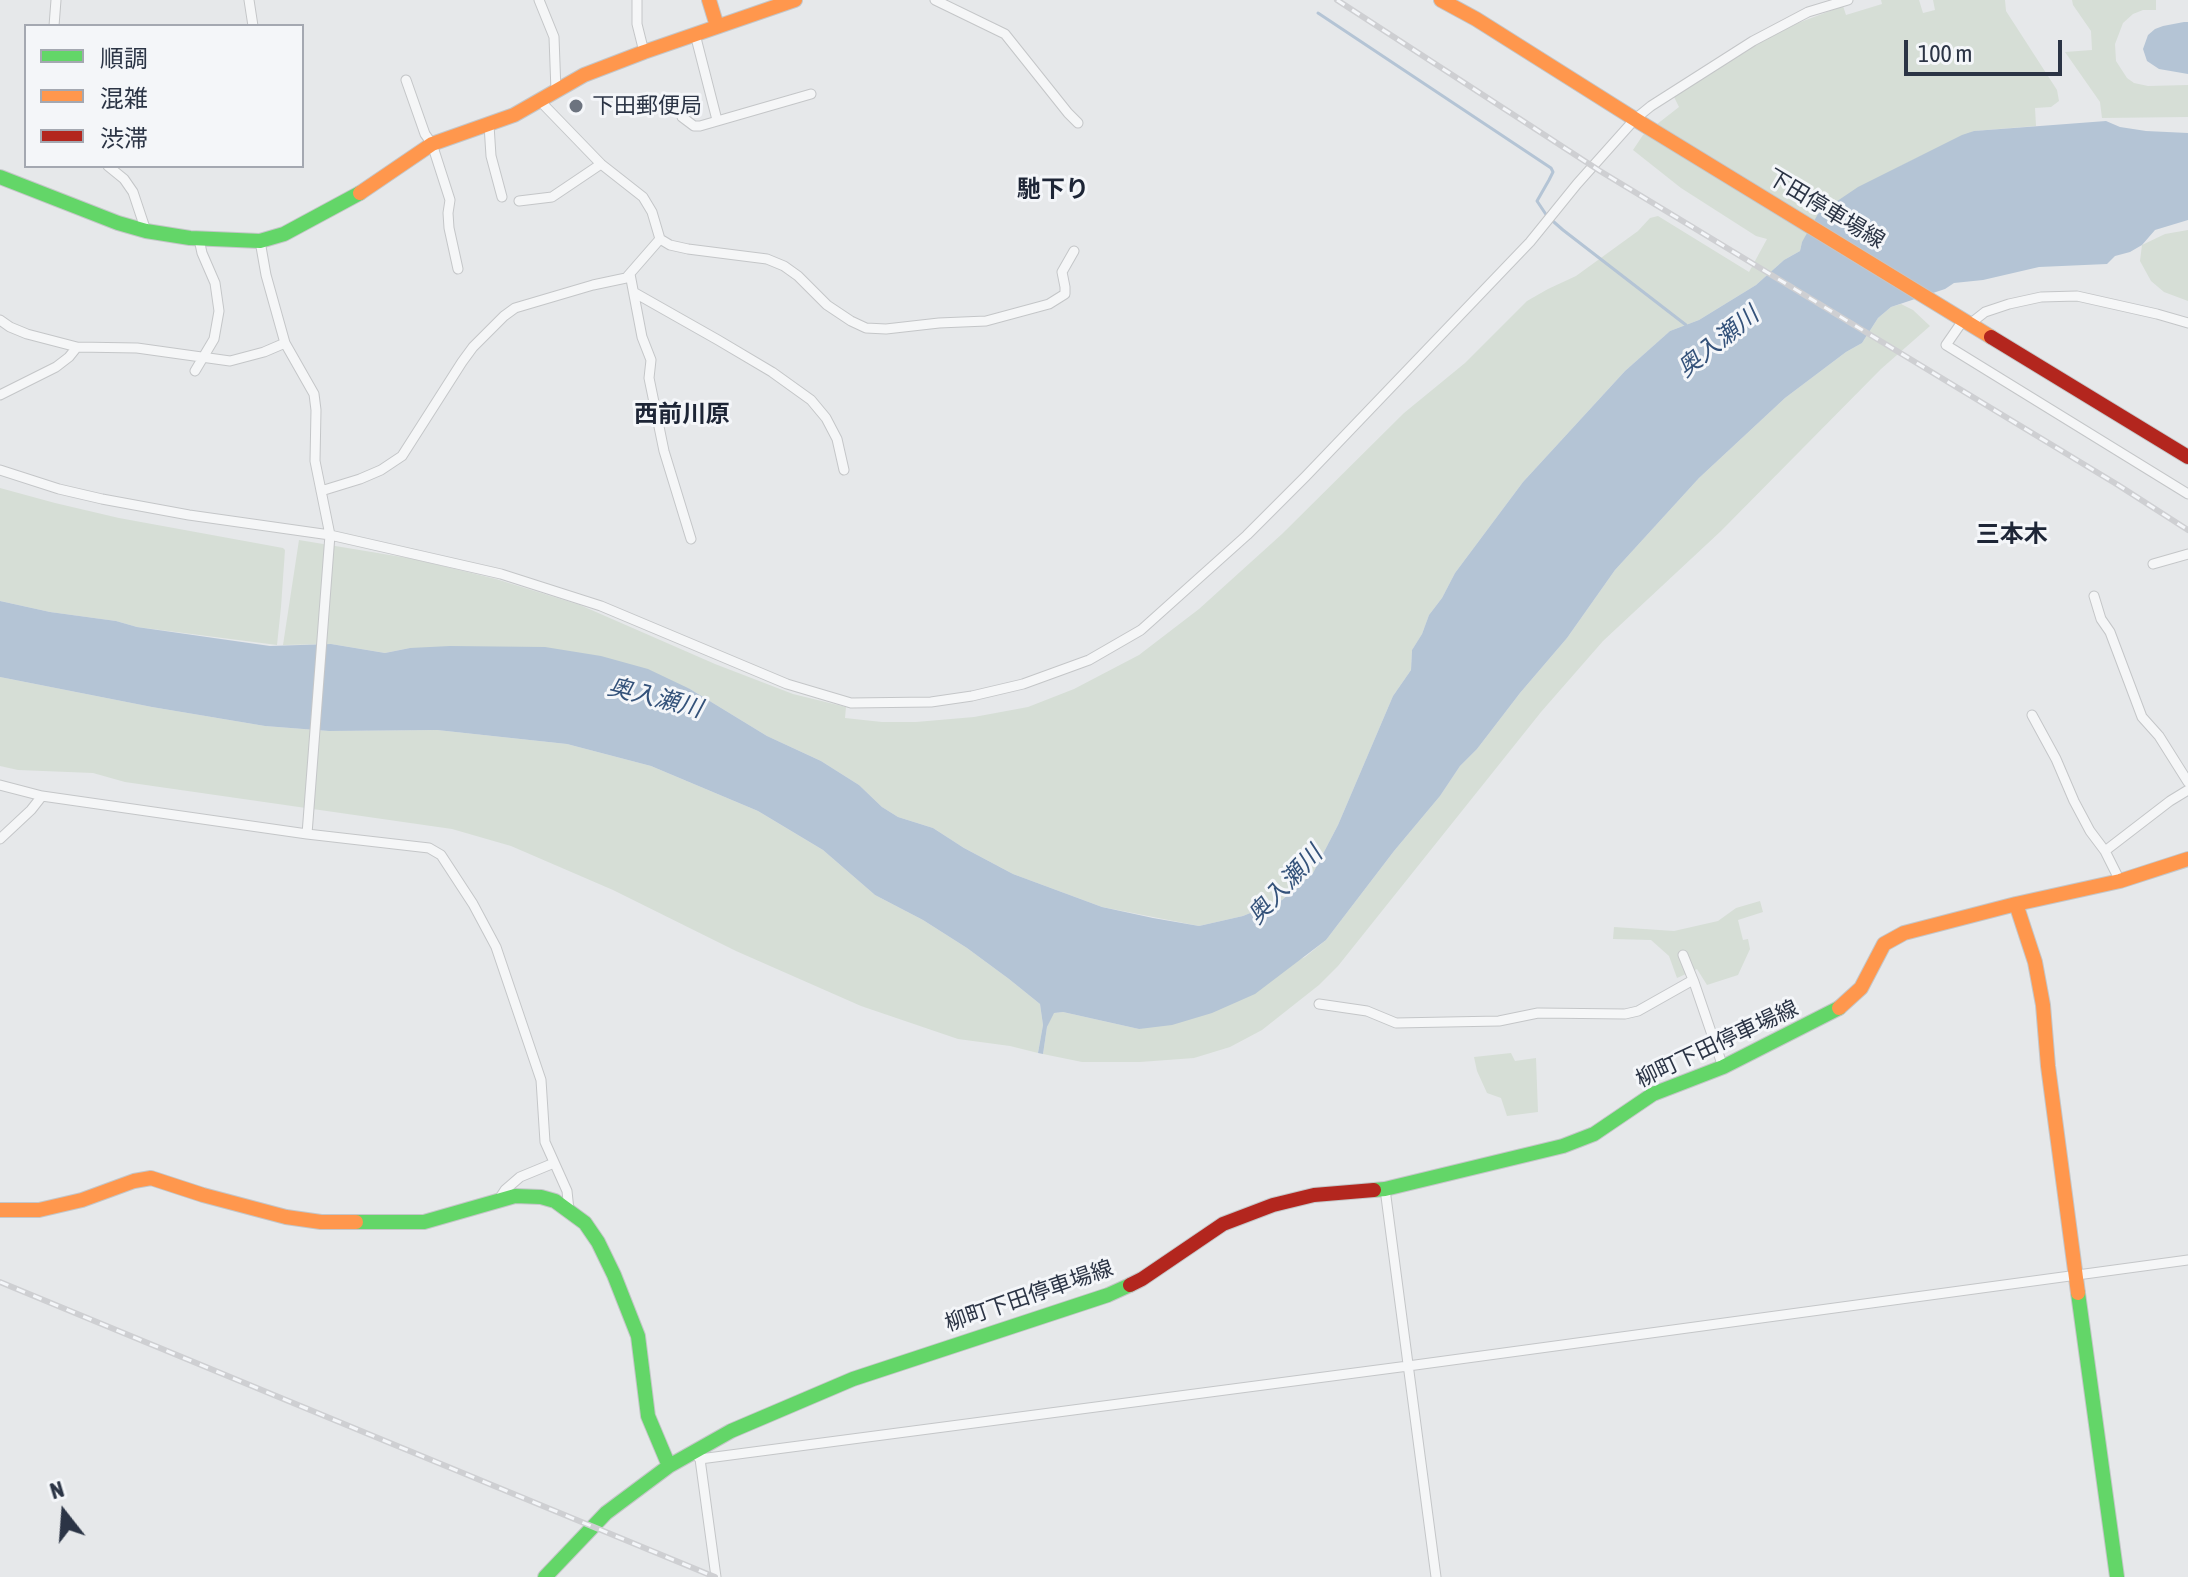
<!DOCTYPE html>
<html>
<head>
<meta charset="utf-8">
<style>
  body { margin:0 }
  #map { position:relative; width:2188px; height:1577px; overflow:hidden; background:#e6e8ea; font-family:"Asap Condensed","Noto Sans JP",sans-serif }
  canvas { display:block }
  .legend { position:absolute; left:24px; top:24px; width:280px; height:144px; box-sizing:border-box; background:#f4f6f9; border:2px solid #a4a8b1; margin:0; padding:10px 14px; list-style:none; font-size:24px; color:#2b3445 }
  .legend li { display:flex; align-items:center; gap:16px; height:40px }
  .legend b { width:40px; border:2px solid #a4a8b1 }
  .north { position:absolute; left:24px; top:1473px; width:80px; height:80px; -webkit-text-stroke:6px #f4f6f9; paint-order:stroke; rotate:343deg; font-size:22px; font-weight:700; line-height:32px; text-align:center; color:#2b3445 }
  .north::after { content:''; display:block; margin:auto; width:28px; height:36px; background:#2b3445; clip-path:polygon(50% 0,100% 100%,50% 72%,0 100%) }
  .scale { position:absolute; left:1904px; top:40px; width:158px; height:36px; box-sizing:border-box; border:4px solid #2b3445; border-top:0; padding-left:10px; font-size:24px; line-height:28px; white-space:nowrap; color:#2b3445; -webkit-text-stroke:6px #f4f6f9; paint-order:stroke }
</style>
</head>
<body>
<div id="map">
<canvas width="2188" height="1577"></canvas>
<ul class="legend">
<li><b style="height:10px;background:#63d668"></b>順調</li>
<li><b style="height:10px;background:#ff974d"></b>混雑</li>
<li><b style="height:10px;background:#b3261e"></b>渋滞</li>
</ul>
<div class="north">N</div>
<div class="scale">100 m</div>
</div>
<script>
const g = document.querySelector('canvas').getContext('2d');
g.lineJoin = 'round';
function fillPath(path, color) { g.fillStyle = color; g.fill(path, 'evenodd'); }
const shape = rows => new Path2D(rows.map(r => 'M' + r).join(''));
function strokePath(path, color, width, dash) { g.strokeStyle = color; g.lineWidth = width; g.lineCap = dash ? 'butt' : 'round'; g.setLineDash(dash || []); g.stroke(path); }
function write(font, color, halo, rows, align = 'center') {
  g.font = font + ' "Asap Condensed","Noto Sans JP",sans-serif'; g.lineWidth = 6; g.setLineDash([]); g.textBaseline = 'middle'; g.strokeStyle = halo; g.fillStyle = color; for (const [text, x, y, turn = 0] of rows) {
    g.save(); g.translate(x, y); g.rotate((+turn || 0) * Math.PI / 180); g.textAlign = isNaN(turn) ? turn : align; if (halo) g.strokeText(text, 0, 0); g.fillText(text, 0, 0); g.restore();
  }
}
fillPath(shape([
  [1881,0,1919,0,1923,13,1935,10,1933,0,2005,0,2006,11,2057,90,2059,101,2051,107,2035,108,2036,126,1974,131,1901,166,1802,242,1800,251,1784,260,1756,285,1699,320,1670,331,1625,371,1523,482,1455,573,1442,598,1429,615,1422,634,1412,650,1411,670,1393,696,1338,825,1313,873,1282,900,1243,916,1199,926,1102,907,1013,874,964,848,933,828,898,817,882,807,859,785,821,761,767,736,690,689,410,648,385,653,331,644,283,645,299,540,414,559,496,579,580,605,715,664,793,694,846,707,845,718,882,722,916,722,974,717,1028,707,1074,689,1139,655,1199,609,1282,534,1404,413,1465,363,1527,301,1548,289,1576,276,1638,231,1650,218,1658,216,1749,272,1767,239,1756,236,1681,188,1633,150,1643,135,1679,107,1674,97,1755,45,1798,23,1843,6,1846,15,1882,4],
  [2072,0,2156,0,2156,10,2143,10,2133,14,2123,23,2115,44,2116,61,2127,78,2134,83,2148,86,2188,85,2188,117,2102,118,2100,102,2065,52,2092,50,2091,31,2073,5],
  [2188,230,2188,301,2164,292,2151,281,2140,261,2142,245,2165,234],
  [1901,304,1913,310,1930,326,1881,369,1721,531,1603,641,1541,712,1338,966,1319,985,1262,1030,1230,1047,1194,1058,1140,1062,1082,1062,1043,1054,1047,1027,1053,1013,1063,1012,1139,1029,1305,957,1326,940,1394,851,1440,796,1460,766,1477,749,1520,693,1567,638,1615,570,1699,478,1785,398,1846,352,1862,343,1878,318,1891,307],
  [0,488,55,503,119,518,283,548,285,550,281,607,277,645,137,627,116,621,50,612,0,601],
  [0,677,152,707,265,726,329,731,437,730,567,744,651,766,758,811,823,850,875,895,923,920,967,948,1009,979,1040,1004,1043,1025,1038,1053,1010,1046,958,1039,861,1006,736,951,613,890,511,846,452,829,125,782,93,773,18,770,0,766],
  [1760,901,1763,912,1738,920,1743,940,1748,939,1750,949,1738,975,1707,985,1697,969,1677,978,1669,956,1651,940,1613,939,1614,927,1674,931,1718,921,1736,908],
  [1511,1053,1515,1061,1536,1058,1538,1112,1507,1116,1501,1098,1487,1093,1477,1071,1474,1057]
]), '#d6ded6');
fillPath(shape([
  [2184,22,2188,22,2188,74,2159,69,2147,61,2143,49,2148,35,2155,29,2163,26],
  [2106,121,2120,127,2146,131,2188,133,2188,220,2155,230,2142,245,2130,252,2115,256,2107,264,2039,267,1983,280,1954,283,1945,289,1891,307,1878,318,1862,343,1846,352,1785,398,1699,478,1615,570,1567,638,1520,693,1477,749,1460,766,1440,796,1394,851,1326,940,1255,994,1212,1013,1172,1025,1139,1029,1063,1012,1054,1013,1047,1027,1043,1054,1038,1053,1043,1025,1040,1004,1009,979,967,948,923,920,875,895,823,850,758,811,651,766,567,744,437,730,329,731,265,726,152,707,0,677,0,601,50,612,116,621,137,627,270,646,331,644,385,653,410,648,450,646,545,647,601,656,648,669,690,689,767,736,821,761,859,785,882,807,898,817,933,828,964,848,1013,874,1102,907,1153,918,1199,926,1243,916,1282,900,1313,873,1338,825,1393,696,1411,670,1412,650,1422,634,1429,615,1442,598,1455,573,1523,482,1625,371,1670,331,1699,320,1756,285,1784,260,1800,251,1802,242,1818,214,1858,187,1962,135,1974,131]
]), '#b4c4d5');
strokePath(shape([
  [1318,13,1551,168,1553,172,1549,180,1537,201,1547,216,1563,230,1686,325]
]), '#b4c4d5', 3);
const street = shape([
  [249,0,253,26],
  [539,0,554,37,556,91],
  [637,0,637,24,644,52],
  [935,0,1005,34,1068,113,1078,123],
  [54,26,56,0],
  [695,34,717,120],
  [406,80,425,134,432,144,450,200,448,213,449,228,458,269],
  [540,101,601,164,643,197,652,212,660,239,670,245,688,249,767,259,784,266,798,276,827,305,851,321,866,328,886,329,939,323,986,321,1049,304,1065,294,1065,287,1062,272,1074,251],
  [682,117,694,126,700,126,811,94],
  [489,125,491,156,502,197],
  [108,166,124,179,133,192,146,231],
  [519,201,552,197,601,164],
  [260,241,266,275,285,343,314,394,316,410,315,461,330,535,307,834],
  [630,274,642,337,651,360,649,378,664,451,691,539],
  [635,293,718,340,772,372,811,400,826,418,837,439,844,470],
  [1964,319,1946,345,2188,494],
  [0,320,10,327,27,334,77,347,137,348,230,361,264,352,285,343],
  [1971,323,1985,312,2009,304,2041,297,2077,296,2157,314,2188,323],
  [195,371,214,339,219,311,215,283,202,253,199,239],
  [0,395,56,367,69,357,77,347],
  [0,470,59,489,102,499,189,515,330,535,501,574,601,606,787,684,851,703,931,702,972,696,1023,684,1089,660,1141,630,1247,535,1306,476,1530,242,1577,184,1635,119,1651,106,1753,41,1808,12,1848,0],
  [321,491,360,479,381,470,402,456,462,362,473,347,504,316,515,308,593,285,626,278,660,239],
  [2153,564,2188,554],
  [2094,596,2101,619,2110,632,2142,717,2159,736,2188,782],
  [2032,715,2056,759,2074,801,2090,831,2105,851,2120,881],
  [0,785,42,796,307,834,429,848,441,855,473,904,496,947,541,1080,545,1142,567,1191,569,1210],
  [0,839,31,810,42,796],
  [2105,851,2170,801,2188,790],
  [1683,955,1694,982,1723,1067],
  [1319,1004,1367,1011,1396,1023,1499,1021,1538,1013,1625,1014,1638,1011,1693,980],
  [1385,1189,1436,1577],
  [499,1199,505,1190,520,1177,554,1163],
  [693,1452,700,1459,1408,1366,2188,1260],
  [700,1459,716,1577]
]);
const fast = shape([
  [0,177,118,223,146,231,190,238,260,241,284,234,360,193],
  [1374,1190,1385,1189,1563,1146,1594,1134,1653,1094,1723,1067,1839,1008],
  [356,1222,424,1222,515,1196,541,1197,555,1201,585,1223,598,1242,614,1275,638,1336,648,1416,669,1466],
  [2078,1293,2117,1577],
  [545,1577,606,1513,669,1466,731,1431,853,1379,1108,1295,1130,1285]
]);
const slow = shape([
  [709,0,717,26],
  [1441,0,1476,19,1641,123,1991,337],
  [360,193,432,144,514,115,584,75,644,52,795,0],
  [2016,904,2035,962,2043,1005,2048,1066,2078,1293],
  [1839,1008,1861,988,1884,944,1904,933,2016,904,2120,881,2188,859],
  [0,1210,39,1210,82,1200,134,1181,151,1178,203,1195,286,1217,321,1222,356,1222]
]);
const jam = shape([
  [1991,337,2188,457],
  [1130,1285,1142,1279,1223,1224,1273,1205,1314,1195,1374,1190]
]);
strokePath(street, '#c4c6c8', 11);
strokePath(fast, '#c4c6c8', 16);
strokePath(slow, '#c4c6c8', 16);
strokePath(jam, '#c4c6c8', 16);
strokePath(street, '#f5f6f7', 9);
strokePath(fast, '#63d668', 14);
strokePath(slow, '#ff974d', 14);
strokePath(jam, '#b3261e', 14);
const rail = shape([
  [1337,0,1600,171,2118,485,2188,530],
  [0,1282,715,1577]
]);
strokePath(rail, '#cecfd2', 6);
strokePath(rail, '#f4f6f9', 3, [9]);
for (const [x, y, r, color] of [
  [576,106,8,"#6c737f"]
]) { const dot = new Path2D(); dot.arc(x, y, r, 0, 2 * Math.PI); g.fillStyle = color; g.fill(dot); strokePath(dot, '#f4f6f9', 3); }
write('22px', '#2b3445', '#f4f6f9', [
  ["下田郵便局",592,106]
], 'left');
write('22px', '#2b3445', '#f4f6f9', [
  ["下田停車場線",1826,209,31],
  ["柳町下田停車場線",1717,1044,-25],
  ["柳町下田停車場線",1029,1296,-19]
]);
write('bold 24px', '#1d2536', '#f4f6f9', [
  ["馳下り",1053,189],
  ["西前川原",682,414],
  ["三本木",2012,534]
]);
write('italic 24px', '#34527a', '#f4f6f9', [
  ["奥入瀬川",1718,342,-39],
  ["奥入瀬川",655,698,14],
  ["奥入瀬川",1285,885,-47]
]);
</script>
</body>
</html>
